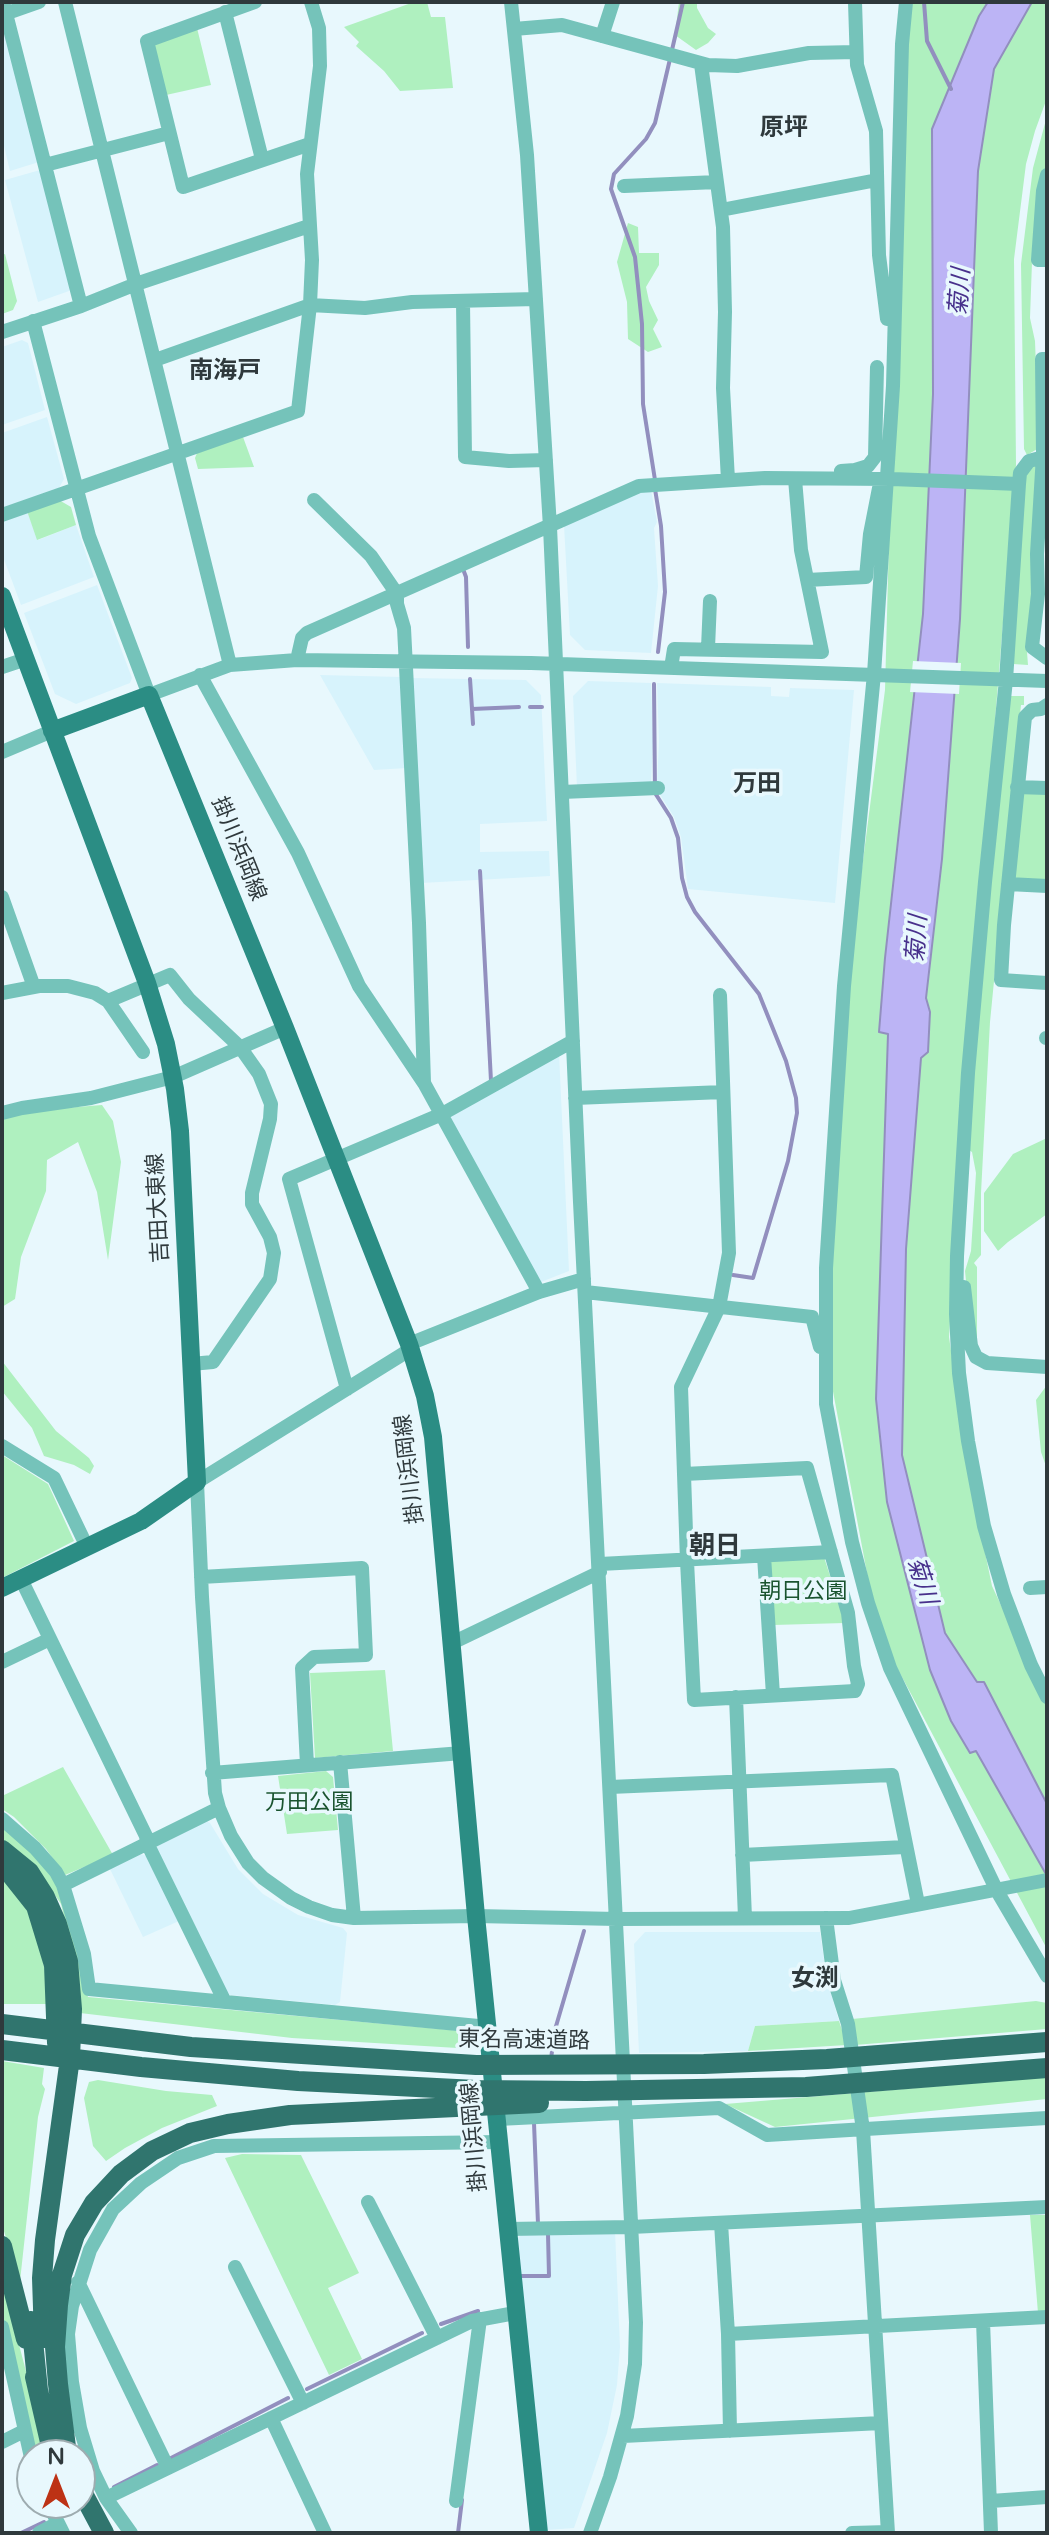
<!DOCTYPE html>
<html>
<head>
<meta charset="utf-8">
<style>
  body { margin:0 }
  #map { position:relative; width:1049px; height:2535px; overflow:hidden; background:#e8f8fd; font-family:"Varela Round",sans-serif }
  canvas { display:block }
  .frame { position:absolute; inset:0; border:4px solid #2f393c; pointer-events:none }
  .north { position:absolute; left:16px; top:2439px; width:80px; height:80px; box-sizing:border-box; background:#e8f8fd; border:2px solid #9eacb0; border-radius:50%; rotate:0deg; font-size:22px; font-weight:700; line-height:32px; text-align:center; color:#2f393c }
  .north::after { content:''; display:block; margin:auto; width:28px; height:36px; background:#bd3215; clip-path:polygon(50% 0,100% 100%,50% 72%,0 100%) }
</style>
</head>
<body>
<div id="map">
<canvas width="1049" height="2535"></canvas>
<div class="frame"></div>
<div class="north">N</div>
</div>
<script>
const g = document.querySelector('canvas').getContext('2d');
g.lineJoin = 'round';
function fillPath(path, color) { g.fillStyle = color; g.fill(path, 'evenodd'); }
const shape = rows => new Path2D(rows.map(r => 'M' + r).join(''));
function strokePath(path, color, width, dash) { g.strokeStyle = color; g.lineWidth = width; g.lineCap = dash ? 'butt' : 'round'; g.setLineDash(dash || []); g.stroke(path); }
function write(font, color, halo, rows, align = 'center') {
  g.font = font + ' "Varela Round","Noto Sans JP",sans-serif'; g.lineWidth = 7; g.setLineDash([]); g.textBaseline = 'middle'; g.strokeStyle = halo; g.fillStyle = color; for (const [text, x, y, turn = 0] of rows) {
    g.save(); g.translate(x, y); g.rotate((+turn || 0) * Math.PI / 180); g.textAlign = isNaN(turn) ? turn : align; if (halo) g.strokeText(text, 0, 0); g.fillText(text, 0, 0); g.restore();
  }
}
fillPath(shape([
  [2,34,5,35,39,162,10,171,4,146,2,146],
  [40,170,71,286,69,291,38,302,5,180],
  [22,340,28,343,45,410,2,425,2,347],
  [47,417,64,479,59,488,2,508,2,433],
  [651,490,657,522,654,528,658,586,651,653,585,650,570,635,564,525,635,494],
  [27,511,38,540,76,525,94,577,21,605,2,554,2,520],
  [97,585,132,678,130,683,76,704,55,694,24,613],
  [320,675,402,677,407,768,374,770],
  [411,678,526,680,541,695,547,821,480,824,480,852,549,851,550,876,421,883],
  [588,681,651,683,653,741,651,783,577,788,573,696],
  [657,683,771,687,771,696,789,697,790,688,854,690,835,903,688,889,681,837,674,817,659,793,657,784,659,742],
  [559,1053,569,1271,541,1282,446,1116],
  [205,1820,210,1823,238,1869,263,1894,298,1915,343,1928,347,1933,340,2002,335,2005,230,1995,227,1992,156,1849,158,1844],
  [140,1854,147,1856,179,1921,143,1937,110,1869],
  [645,1932,820,1932,827,1980,839,2021,755,2026,748,2051,639,2053,634,1944],
  [615,2231,620,2347,617,2385,607,2433,574,2528,547,2530,517,2239,521,2235]
]), '#d7f3fc');
fillPath(shape([
  [414,2,427,2,431,17,445,17,453,88,400,91,384,71,356,46,359,42,344,27],
  [679,2,697,2,697,8,708,28,716,34,708,43,696,50,675,35],
  [906,2,1047,2,1047,98,1035,131,1026,164,1014,259,1016,465,963,1109,949,1337,969,1475,992,1586,1047,1703,1047,1949,878,1632,826,1354,842,1023,885,690,902,44],
  [197,28,211,85,166,95,154,47,157,42],
  [1047,116,1047,161,1042,179,1032,262,1030,318,1035,341,1039,448,1027,455,1024,449,1021,264,1033,168],
  [628,223,638,227,639,253,659,253,659,265,646,287,649,301,658,320,653,329,662,347,648,352,628,339,627,302,617,262],
  [5,254,17,301,13,310,2,314,2,255],
  [243,437,254,467,198,469,195,458,197,453],
  [1036,463,1033,596,1027,652,1028,665,1013,664,1020,499,1028,469],
  [59,500,71,507,76,525,37,540,27,511],
  [1010,696,1024,696,1024,705,1021,705,990,1022,981,1193,981,1255,974,1263,977,1267,977,1349,971,1330,965,1271,971,1251,976,1173,972,1152,967,1149,1002,756],
  [1027,791,1047,792,1047,881,1013,879,1021,795],
  [102,1105,113,1121,121,1162,108,1260,97,1192,78,1142,47,1160,46,1191,21,1257,15,1299,2,1307,2,1113],
  [1047,1138,1047,1214,1008,1242,998,1251,984,1231,984,1193,1013,1154],
  [2,1361,56,1431,89,1458,94,1466,90,1474,74,1465,44,1456,32,1428,2,1391],
  [1047,1385,1047,1469,1041,1452,1036,1400],
  [2,1455,48,1484,74,1541,2,1578],
  [824,1557,845,1623,773,1625,769,1561],
  [385,1670,393,1751,315,1758,310,1673],
  [63,1767,113,1855,65,1875,46,1849,14,1817,2,1809,2,1796],
  [326,1771,333,1777,338,1830,287,1834,278,1776],
  [2,1825,40,1858,67,1901,88,1997,473,2032,474,2049,292,2038,80,2013,78,1974,61,1904,34,1864,2,1840],
  [2,1876,33,1914,45,1971,47,2004,2,2004],
  [1036,2001,1047,2003,1047,2029,855,2045,852,2019],
  [839,2021,847,2045,748,2051,755,2026],
  [2,2061,44,2068,42,2084,45,2089,38,2117,20,2281,2,2225],
  [1047,2077,1047,2099,775,2127,725,2104],
  [98,2080,166,2091,212,2095,217,2106,162,2128,125,2148,106,2161,93,2146,84,2098,89,2082],
  [242,2154,301,2155,359,2273,328,2288,362,2359,329,2375,225,2158],
  [1030,2215,1047,2215,1047,2313,1038,2313],
  [2,2280,48,2455,32,2455,2,2328]
]), '#aff0bf');
const water = shape([
  [988,2,1032,2,994,69,978,171,960,619,942,859,926,998,930,1012,928,1052,921,1058,906,1249,902,1455,945,1633,977,1682,984,1682,1047,1804,1047,1876,976,1751,970,1753,951,1721,930,1670,887,1502,876,1399,888,1034,879,1032,885,958,923,614,933,394,932,129,979,16,988,2]
]);
fillPath(water, '#bcb4f5');
strokePath(water, '#928fbe', 2);
fillPath(shape([
  [913,661,961,663,959,694,910,692]
]), '#e8f8fd');
strokePath(shape([
  [924,2,927,41,951,89],
  [672,50,683,2],
  [655,480,643,404,642,324,635,257,611,189,614,174,646,139,655,123,670,59],
  [655,489,661,526,665,592,658,652],
  [463,569,466,577,468,647],
  [470,679,473,724],
  [654,684,655,793,671,818,678,838,682,878,687,897,695,912,759,994,786,1061,796,1098,797,1113,788,1161,753,1278,733,1275],
  [530,707,542,707],
  [472,709,519,707],
  [480,871,491,1081],
  [551,2060,554,2033,584,1931],
  [534,2123,538,2224],
  [520,2276,549,2276,548,2234],
  [441,2324,478,2311],
  [307,2389,422,2333],
  [171,2458,288,2398],
  [114,2487,157,2465],
  [65,2511,67,2510],
  [21,2533,44,2522],
  [458,2533,462,2500]
]), '#928fbe', 4);
strokePath(shape([
  [3,2,81,306],
  [65,2,230,665],
  [255,2,147,41,183,187,310,144],
  [511,2,527,155,550,527,580,1202,636,2322,635,2364,627,2416,610,2477,590,2533],
  [855,2,857,65,876,131,879,255,887,319],
  [906,2,902,44,893,386,874,674,844,986,826,1268,826,1404,852,1542,868,1603,890,1668,997,1891,1047,1976],
  [225,12,262,159],
  [2,15,39,2],
  [514,29,562,25,708,65,737,66,809,53,856,52],
  [602,36,613,2],
  [701,64,723,227,725,312,723,388,728,480],
  [45,165,169,133],
  [1047,175,1043,191,1038,260,1047,260],
  [624,186,717,182],
  [721,210,877,180],
  [463,302,465,457,509,461,546,460],
  [33,321,89,536,149,695,230,665,297,660,531,663,1047,681],
  [2,332,81,306,136,284,309,226],
  [1047,359,1042,359,1043,455,1037,554,1038,594,1032,647,1047,658],
  [155,360,310,305,365,308,412,302,536,299],
  [1047,456,1029,461,1020,473,1019,484,1006,680,985,882,968,1073,957,1256,956,1314,959,1373,968,1441,984,1526,1004,1594,1031,1665,1047,1697],
  [841,471,855,470,868,466,875,457,877,367],
  [314,500,371,556,397,594,397,604,404,628,419,923,424,1083,539,1292],
  [2,515,298,411,310,305,312,260,307,174,320,66,319,28,311,2],
  [807,580,866,577,870,534,879,488],
  [708,648,710,601],
  [297,660,302,638,307,633,639,486,765,478,892,479,1019,484],
  [2,667,26,659],
  [671,668,674,649,822,652,801,550,795,479],
  [200,675,298,853,359,986,424,1083],
  [1047,705,1041,709,1032,710,1025,717,1004,925,1001,980,1047,983],
  [2,752,52,731],
  [1017,787,1047,788],
  [562,792,658,788],
  [1008,884,1047,886],
  [2,897,34,987],
  [2,993,39,986,68,986,95,993,108,1001,143,1052],
  [108,1001,170,975,189,999,240,1047,259,1074,271,1104,270,1119,252,1193,252,1204,270,1237,274,1253,270,1279,213,1362,191,1364],
  [1046,1038,1047,1038],
  [575,1098,723,1092],
  [2,1113,22,1108,91,1098,173,1077,285,1028],
  [964,1287,971,1346,976,1357,987,1363,1047,1367],
  [585,1292,812,1317,820,1347],
  [409,1344,539,1292,584,1279],
  [411,1349,197,1482,202,1597,215,1793,219,1808,231,1836,248,1863,263,1878,291,1898,309,1907,332,1915,354,1918,476,1916,617,1919,849,1918,1047,1880],
  [347,1389,289,1179,442,1114,573,1041],
  [2,1446,54,1478,87,1547],
  [684,1474,807,1468,848,1613,854,1666,858,1684,855,1691,694,1700,687,1561,681,1387,719,1307,729,1253,720,995],
  [764,1556,773,1695],
  [600,1564,831,1552],
  [201,1577,362,1568,366,1655,314,1657,302,1668,307,1765],
  [21,1579,146,1836,147,1843,225,2002],
  [1030,1588,1047,1587],
  [452,1643,600,1572],
  [2,1662,50,1639],
  [736,1697,745,1918],
  [340,1762,354,1918],
  [212,1773,462,1753],
  [610,1787,892,1775,918,1904],
  [2,1819,35,1848,56,1872,63,1885,84,1954,89,1989,489,2027],
  [742,1855,905,1847],
  [63,1885,219,1808],
  [826,1918,834,1980,848,2024,863,2130,888,2533],
  [498,2119,719,2108,767,2135,1047,2118],
  [368,2202,437,2338],
  [721,2223,728,2334,730,2431],
  [508,2229,631,2227,1047,2207],
  [235,2267,303,2403],
  [78,2282,168,2468],
  [983,2321,991,2533],
  [2,2327,32,2462],
  [728,2334,1047,2317],
  [271,2418,325,2533],
  [623,2436,881,2423],
  [2,2442,24,2431],
  [106,2498,472,2321,515,2313],
  [456,2501,480,2319],
  [991,2501,1047,2497],
  [48,2503,63,2533],
  [39,2533,58,2523],
  [131,2533,106,2498,93,2471,80,2428,72,2382,68,2334,72,2306,90,2250,113,2209,141,2183,178,2158,214,2146,500,2142],
  [852,2533,888,2532]
]), '#75c3ba', 14);
strokePath(shape([
  [2,596,147,983,166,1044,175,1089,180,1131,197,1482,141,1521,2,1588],
  [52,731,149,695,285,1028,409,1344,425,1396,433,1437,476,1916,539,2533]
]), '#2b8d84', 18);
strokePath(shape([
  [2,1850,29,1872,45,1897,57,1924,68,1961,72,2009,70,2058,45,2240,42,2278,44,2338],
  [2,1867,9,1872,36,1906,54,1965,57,2043],
  [2,2024,191,2047,476,2065,704,2064,827,2059,1047,2042],
  [2,2050,141,2067,298,2081,476,2090,586,2091,806,2087,1047,2068],
  [2,2246,26,2339],
  [31,2321,38,2390],
  [35,2377,53,2455],
  [67,2455,58,2384,55,2347,58,2305,62,2275,75,2235,94,2203,121,2174,152,2151,190,2133,228,2124,290,2115,539,2103],
  [80,2488,104,2533]
]), '#30756e', 20);
write('22px', '#2f393c', '#e8f8fd', [
  ["掛川浜岡線",238,849,68],
  ["吉田大東線",159,1208,-93],
  ["掛川浜岡線",410,1469,-97],
  ["東名高速道路",524,2041,1],
  ["掛川浜岡線",475,2137,-95]
]);
write('22px', '#1a542f', '#e8f8fd', [
  ["朝日公園",803,1592],
  ["万田公園",309,1803]
]);
write('bold 24px', '#2f393c', '#e8f8fd', [
  ["原坪",784,129],
  ["南海戸",225,372],
  ["万田",757,785],
  ["女渕",815,1980]
]);
write('italic 24px', '#48318c', '#e8f8fd', [
  ["菊川",961,292,-86],
  ["菊川",918,939,-86],
  ["菊川",921,1581,72]
]);
write('bold 26px', '#2f393c', '#e8f8fd', [
  ["朝日",715,1547]
]);
</script>
</body>
</html>
